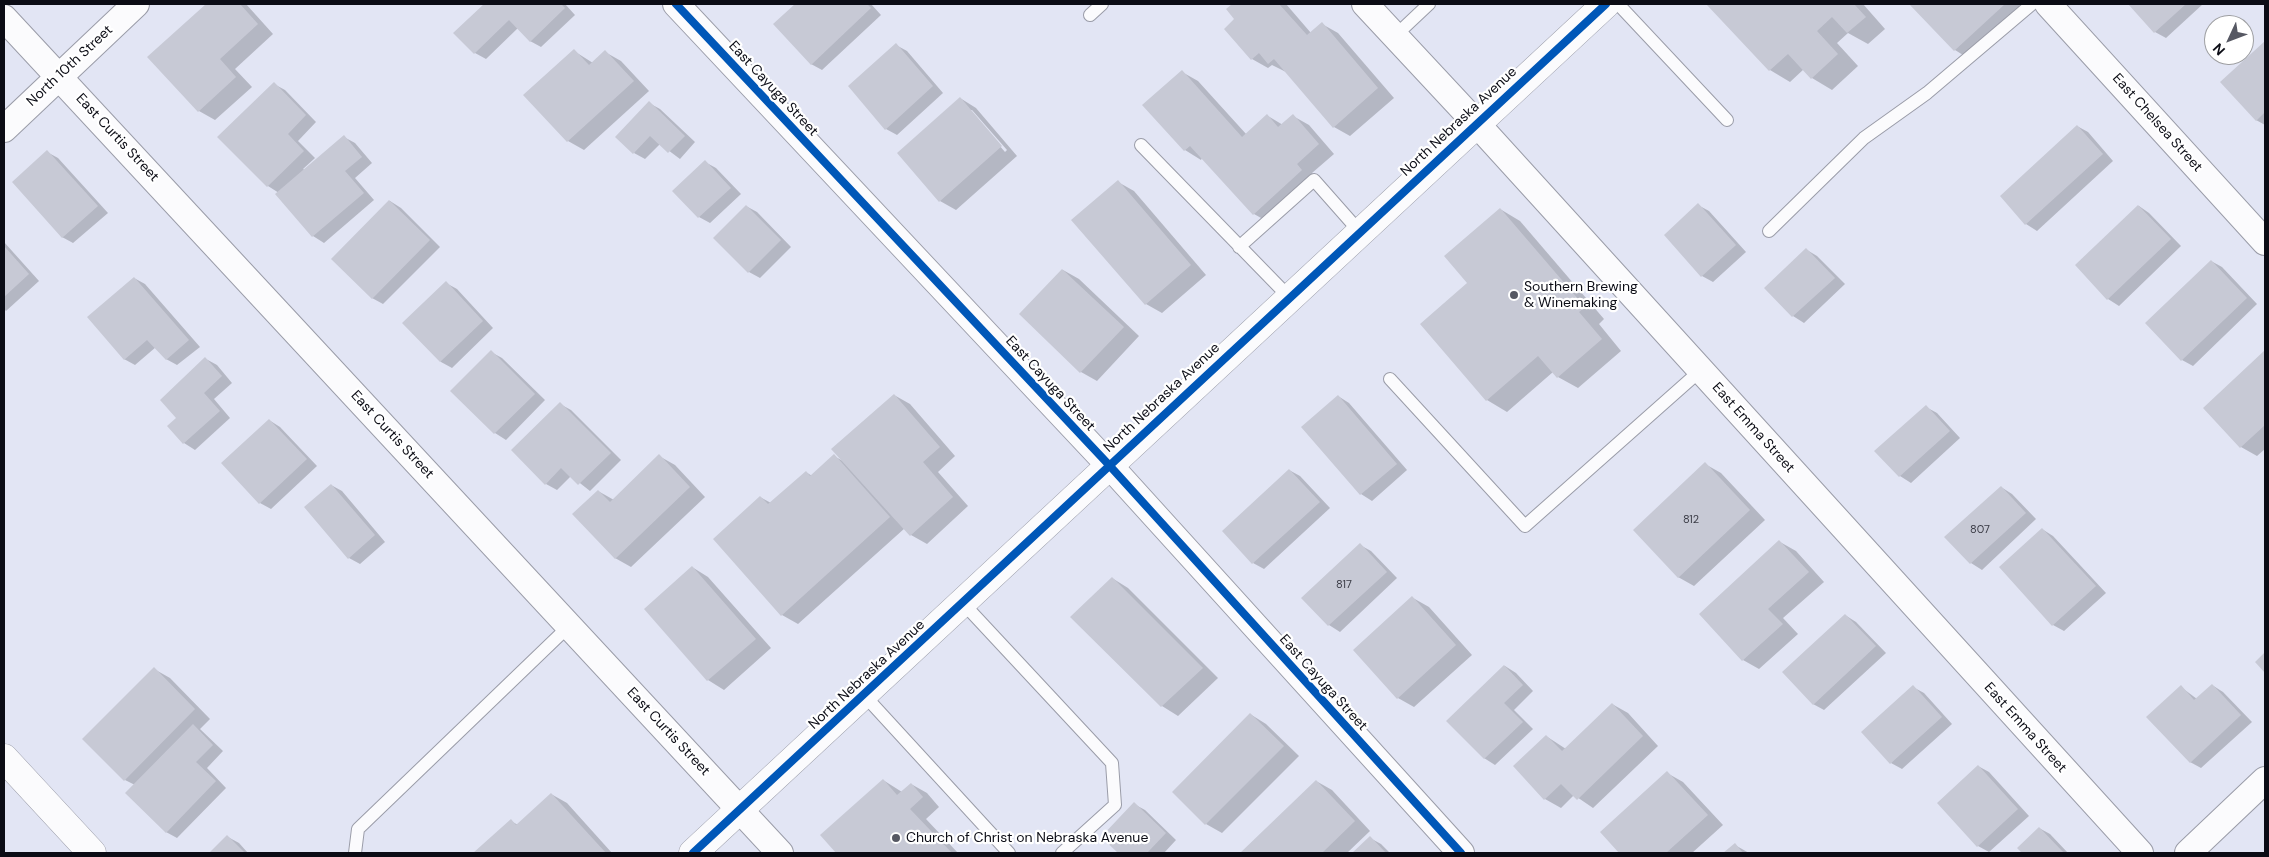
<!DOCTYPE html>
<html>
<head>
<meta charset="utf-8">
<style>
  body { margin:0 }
  #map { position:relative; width:2269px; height:857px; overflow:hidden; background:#e2e5f4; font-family:"DM Sans",sans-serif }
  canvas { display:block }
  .frame { position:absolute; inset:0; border:5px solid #0b0c15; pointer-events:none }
  .north { position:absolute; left:2204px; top:15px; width:50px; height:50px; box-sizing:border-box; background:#fff; border:1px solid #9d9ea1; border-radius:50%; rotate:227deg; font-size:14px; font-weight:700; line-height:20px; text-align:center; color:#0b0c15 }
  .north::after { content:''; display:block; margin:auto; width:18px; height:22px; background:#565863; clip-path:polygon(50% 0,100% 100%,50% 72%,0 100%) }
</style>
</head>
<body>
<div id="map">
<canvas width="2269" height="857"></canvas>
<div class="frame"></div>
<div class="north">N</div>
</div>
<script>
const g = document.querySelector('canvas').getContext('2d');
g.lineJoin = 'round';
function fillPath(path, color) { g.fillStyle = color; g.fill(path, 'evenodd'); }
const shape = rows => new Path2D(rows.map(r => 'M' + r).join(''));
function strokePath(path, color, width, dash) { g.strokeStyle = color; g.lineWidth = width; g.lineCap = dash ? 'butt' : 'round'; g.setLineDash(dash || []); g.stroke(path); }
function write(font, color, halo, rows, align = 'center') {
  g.font = font + ' "DM Sans",sans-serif'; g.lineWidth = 4.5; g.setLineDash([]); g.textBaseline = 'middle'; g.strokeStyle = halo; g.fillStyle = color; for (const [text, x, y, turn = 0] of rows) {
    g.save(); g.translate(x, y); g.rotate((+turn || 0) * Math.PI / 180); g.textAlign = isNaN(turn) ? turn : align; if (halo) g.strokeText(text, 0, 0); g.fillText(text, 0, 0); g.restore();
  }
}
fillPath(shape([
  [208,4,246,4,273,34,235,69,252,87,215,120,199,111,149,57],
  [486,4,565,4,575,15,541,47,530,41,518,28,486,59,475,53,455,33],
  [797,4,871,4,881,15,822,70,811,64,775,24],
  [1234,4,1286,4,1311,33,1322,24,1338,33,1394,98,1350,136,1334,127,1286,72,1272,65,1268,68,1252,59,1236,19,1227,9],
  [1708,4,1863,4,1885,29,1868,44,1848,33,1837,43,1858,66,1832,90,1812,78,1804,69,1790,82,1770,70],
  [1911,4,2018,4,2024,10,1971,60,1955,50],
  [2129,4,2203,4,2166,38,2155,32],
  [2265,43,2265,125,2256,120,2221,82],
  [896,45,907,51,943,93,897,135,886,129],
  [574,51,593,63,605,52,621,61,649,91,584,150,568,141,525,95],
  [1182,72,1198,81,1247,135,1268,116,1283,125,1293,116,1309,125,1334,154,1312,173,1318,180,1270,223,1254,214,1202,158,1201,160,1185,150],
  [274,84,285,90,316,122,298,141,315,158,303,169,305,170,344,137,355,143,372,163,355,178,374,200,324,243,313,236,277,194,279,193,268,186,219,137],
  [960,98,976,108,1017,156,956,210,940,201],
  [969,110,972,110,1007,150,1005,152],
  [649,103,660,109,695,142,680,159,660,144,645,159,634,153],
  [2077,126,2088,132,2113,161,2037,231,2026,224,2001,196],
  [47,152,58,158,108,213,73,243,62,237],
  [705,162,716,168,741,194,710,223,699,217],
  [1118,182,1134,191,1206,275,1162,313,1146,304],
  [390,201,401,208,440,247,383,304,372,298],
  [1698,205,1709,211,1746,252,1713,282,1702,276],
  [746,206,757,212,791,247,760,278,749,272,715,238],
  [2139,206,2149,213,2181,246,2119,306,2108,299,2076,265],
  [1500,209,1520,221,1604,319,1599,324,1621,351,1578,388,1558,377,1553,372,1507,412,1487,400,1469,283],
  [4,242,39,281,6,311,4,309],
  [1807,250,1817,256,1845,284,1804,323,1793,316],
  [2211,261,2222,267,2257,304,2193,366,2182,360],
  [1063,270,1079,279,1139,336,1097,381,1081,372],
  [134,278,145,284,200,347,177,365,166,359,156,347,135,365,124,359],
  [446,283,457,289,493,328,452,368,441,362,404,323],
  [2265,351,2265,449,2257,456,2241,447,2205,408],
  [491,352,502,358,545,400,506,440,495,433],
  [206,359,217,365,232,383,214,399,230,418,195,450,184,443,178,418],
  [894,395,910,404,955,456,938,472,968,506,927,544,911,535,905,528,798,624,782,615,760,497,771,503,806,472,812,476,834,456,843,461],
  [1338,396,1349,403,1407,470,1372,501,1361,494,1302,427],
  [560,404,571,410,621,460,590,491,571,476,557,490,546,484],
  [1926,407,1937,413,1960,438,1911,483,1900,476,1876,451],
  [269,420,280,427,317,466,271,509,260,503],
  [659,456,675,465,705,497,631,567,615,558,598,491,614,500],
  [1705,464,1721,473,1765,520,1694,586,1678,577],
  [1289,470,1300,476,1330,508,1264,569,1253,563],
  [331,485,342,491,385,542,360,564,349,558],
  [2001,487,2012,494,2036,519,1982,570,1971,563,1946,537],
  [2042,529,2053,536,2106,593,2064,631,2053,625],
  [1780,542,1796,551,1824,582,1783,618,1798,634,1759,669,1743,660],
  [1360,545,1371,551,1397,578,1340,632,1329,625,1303,598],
  [692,567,708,577,771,648,724,690,708,680],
  [1112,578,1128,588,1218,678,1178,716,1162,706,1072,617],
  [1413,598,1429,607,1472,655,1414,707,1398,698],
  [1845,615,1856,622,1886,653,1824,710,1813,704],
  [1505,666,1516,673,1533,691,1514,710,1533,729,1495,765,1484,758],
  [154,669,170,678,210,719,200,729,223,751,207,768,226,788,177,838,166,832,135,785,125,780],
  [2212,685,2223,692,2252,722,2201,768,2190,762,2181,687,2197,699],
  [1913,687,1924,693,1952,724,1902,769,1891,763],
  [1612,704,1628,713,1658,746,1593,808,1574,795,1561,808,1545,799,1515,766,1546,736,1566,749],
  [1250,714,1266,724,1299,756,1222,833,1206,824],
  [1978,766,1989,772,2029,816,1989,852,1978,846],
  [1667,773,1683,782,1723,825,1692,853,1621,853,1602,832],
  [883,780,902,792,911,784,927,793,939,807,926,819,958,853,838,853,821,835],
  [1316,781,1332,790,1370,831,1347,853,1242,853],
  [551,794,567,803,612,853,475,853,511,821,518,825],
  [1134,804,1145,810,1176,840,1164,853,1120,853,1103,837],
  [2039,828,2050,834,2068,853,2024,853,2019,848],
  [228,837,239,843,248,853,211,853],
  [1370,838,1381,844,1390,853,1354,853],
  [1735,845,1749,853,1725,853]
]), '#0003');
fillPath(shape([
  [206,4,240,4,258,24,220,59,236,77,198,112,147,57],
  [484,4,561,4,565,8,530,42,509,20,474,54,453,33],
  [795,4,867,4,871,8,811,65,773,24],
  [1232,4,1279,4,1307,35,1322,22,1378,88,1333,128,1274,59,1268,64,1259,53,1251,60,1224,29,1234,19,1226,9],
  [1706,4,1854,4,1866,17,1847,33,1832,17,1817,31,1838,54,1811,79,1788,54,1769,71],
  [1909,4,2005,4,1954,51],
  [2128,4,2186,4,2154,33],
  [2265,41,2265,112,2256,121,2220,82],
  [896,43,933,86,885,130,848,86],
  [574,49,589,65,605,50,634,81,567,142,523,95],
  [1182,70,1242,137,1267,114,1278,127,1293,114,1319,144,1297,164,1302,170,1253,215,1190,146,1184,151,1142,105],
  [274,82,306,115,288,134,304,151,267,187,217,137],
  [960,97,1002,146,939,202,897,153],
  [649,101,685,136,668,153,650,136,633,154,615,137],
  [2077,125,2103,154,2025,225,2000,196],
  [344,135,362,157,345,171,364,193,312,237,275,194],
  [47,150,98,206,62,238,12,182],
  [705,160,731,188,698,218,672,191],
  [1118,180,1191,265,1145,305,1071,220],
  [389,200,430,240,372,299,331,259],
  [1698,203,1736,245,1701,277,1664,235],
  [746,205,781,240,748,273,713,238],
  [2138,205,2171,239,2107,300,2075,265],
  [1500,208,1585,307,1579,312,1602,339,1557,378,1538,356,1486,401,1420,324,1467,283,1444,256],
  [4,246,29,274,4,297],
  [1806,248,1835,278,1792,317,1764,288],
  [2211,260,2247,298,2181,361,2145,323],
  [1062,269,1124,327,1080,373,1019,314],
  [134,277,189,340,166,360,147,340,124,360,87,317],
  [446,281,483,321,440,362,402,323],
  [491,350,535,394,494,434,450,391],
  [2265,350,2265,425,2240,448,2203,408],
  [205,357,222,376,204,393,220,411,183,444,167,426,176,418,160,400],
  [894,394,940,447,923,462,953,497,910,536,831,449],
  [1338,395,1397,464,1360,495,1301,427],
  [560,402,611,453,578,485,561,468,545,485,511,450],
  [1926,405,1950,431,1899,477,1874,451],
  [269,419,307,459,259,504,221,463],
  [659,454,690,487,615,559,572,514,598,490,610,502],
  [834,454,890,517,781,616,713,539,760,496,768,504,806,471,810,476],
  [1705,462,1750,510,1678,578,1633,530],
  [1289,469,1320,502,1252,564,1222,531],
  [331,484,375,535,348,559,304,507],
  [2001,486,2026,513,1970,564,1944,537],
  [2042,528,2096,586,2052,626,1999,567],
  [1779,540,1809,572,1768,609,1783,624,1742,661,1699,614],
  [1360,543,1387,572,1328,626,1301,598],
  [692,566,756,639,707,681,644,609],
  [1112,577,1203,668,1161,707,1070,617],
  [1412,596,1456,645,1397,699,1353,650],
  [1845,614,1876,646,1813,705,1782,672],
  [2265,652,2265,673,2255,662],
  [1504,665,1523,685,1504,703,1523,722,1484,759,1446,721],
  [154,667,195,709,124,781,82,739],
  [2212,684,2241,715,2190,763,2146,717,2181,685,2194,700],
  [1913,685,1942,717,1890,764,1861,732],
  [1612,703,1643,736,1577,800,1561,784,1544,800,1513,766,1546,735,1562,751],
  [1250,713,1284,746,1205,825,1172,792],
  [193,724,213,745,196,762,216,781,166,833,125,793],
  [1978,765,2018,809,1977,847,1937,803],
  [1667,771,1708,815,1666,853,1619,853,1600,832],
  [883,779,897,795,911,783,923,797,910,809,952,853,836,853,820,835],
  [1316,780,1355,821,1322,853,1240,853],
  [551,793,606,853,473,853,511,819,516,825],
  [1134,802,1166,833,1147,853,1118,853,1101,837],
  [2039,827,2064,853,2022,853,2017,848],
  [227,835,245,853,209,853],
  [1370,836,1386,853,1352,853],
  [1735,843,1743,853,1723,853]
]), '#c7c9d5');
const service = shape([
  [1618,4,1727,120],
  [1090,15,1102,4],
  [1395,36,1429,4],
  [1141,145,1289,297],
  [1769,231,1864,138,1927,93,2032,4],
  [1239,247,1314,180,1359,231],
  [1390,379,1525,526,1701,370],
  [962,602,1112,763,1115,805,1062,853],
  [864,695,1009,853],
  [355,853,358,829,569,626]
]);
const minor = shape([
  [676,4,1109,465,1461,853],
  [1365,4,1476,123,2140,853],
  [2048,4,2265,242],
  [4,18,780,853],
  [4,129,136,4],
  [2188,853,2265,780]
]);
const tertiary = shape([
  [4,758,92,853]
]);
const primary = shape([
  [693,853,1606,4]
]);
strokePath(service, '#9a9ca8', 14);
strokePath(minor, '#9a9ca8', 28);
strokePath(tertiary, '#9a9ca8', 29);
strokePath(primary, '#9a9ca8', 29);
strokePath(service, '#fbfbfd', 12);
strokePath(minor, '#fbfbfd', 26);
strokePath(tertiary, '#fbfbfd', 28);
strokePath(primary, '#fbfbfd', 28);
strokePath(shape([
  [676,4,1109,465,1461,853],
  [693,853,1606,4]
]), '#0057b8', 8);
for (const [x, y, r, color] of [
  [1514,295,5,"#565863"],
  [896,838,5,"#565863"]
]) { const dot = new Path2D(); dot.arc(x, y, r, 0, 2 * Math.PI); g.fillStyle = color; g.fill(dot); strokePath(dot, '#fff', 2); }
write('11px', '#3a3b45', null, [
  ["812",1691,520],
  ["807",1980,530],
  ["817",1344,585]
]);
write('14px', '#0b0c15', '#fff', [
  ["North 10th Street",70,66,-43],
  ["East Cayuga Street",773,89,47],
  ["North Nebraska Avenue",1459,122,-43],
  ["East Chelsea Street",2157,123,48],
  ["East Curtis Street",117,138,47],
  ["East Cayuga Street",1050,384,47],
  ["North Nebraska Avenue",1162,398,-43],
  ["East Emma Street",1753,428,48],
  ["East Curtis Street",392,435,47],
  ["North Nebraska Avenue",867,675,-43],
  ["East Cayuga Street",1323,683,48],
  ["East Emma Street",2025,728,48],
  ["East Curtis Street",668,732,47]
]);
write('14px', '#0b0c15', '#fff', [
  ["Southern Brewing",1524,287],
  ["& Winemaking",1524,303],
  ["Church of Christ on Nebraska Avenue",906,838]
], 'left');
</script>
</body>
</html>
